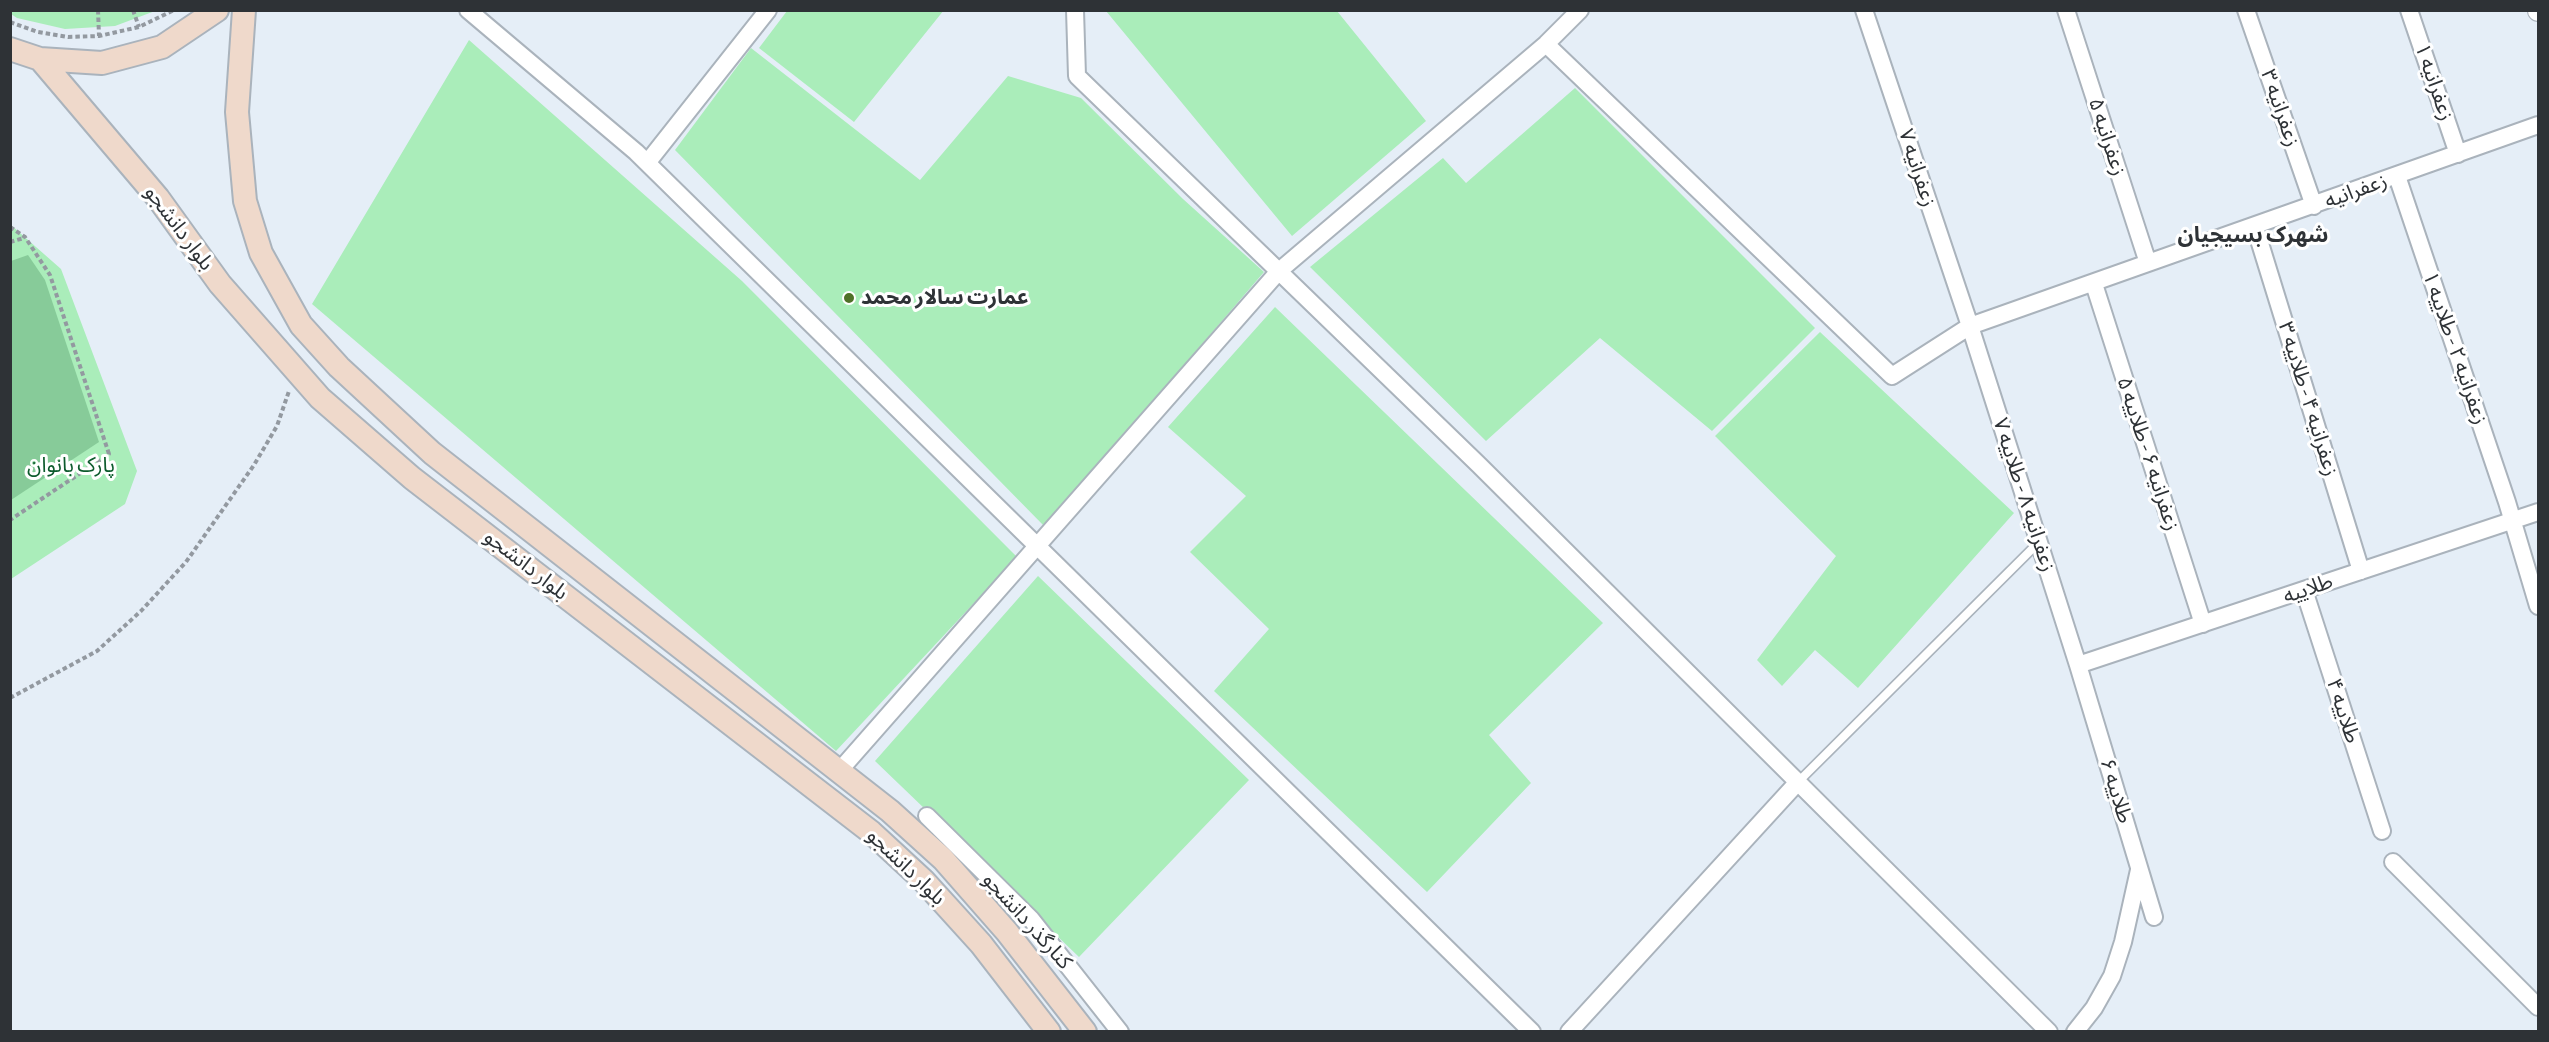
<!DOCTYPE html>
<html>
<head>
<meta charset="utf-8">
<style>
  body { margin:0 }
  #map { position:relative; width:2549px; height:1042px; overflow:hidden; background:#e5eef7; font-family:"Alegreya Sans",sans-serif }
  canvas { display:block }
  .frame { position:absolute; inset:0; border:12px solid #2e3236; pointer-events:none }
</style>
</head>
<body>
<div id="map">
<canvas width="2549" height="1042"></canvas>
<div class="frame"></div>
</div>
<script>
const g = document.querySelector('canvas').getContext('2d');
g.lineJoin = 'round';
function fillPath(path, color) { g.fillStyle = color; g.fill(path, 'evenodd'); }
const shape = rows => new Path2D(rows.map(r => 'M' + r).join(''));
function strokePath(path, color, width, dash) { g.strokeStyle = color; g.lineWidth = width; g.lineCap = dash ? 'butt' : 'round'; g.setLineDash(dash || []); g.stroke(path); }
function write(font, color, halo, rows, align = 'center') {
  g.font = font + ' "Alegreya Sans","Noto Sans Arabic",sans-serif'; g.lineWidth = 6; g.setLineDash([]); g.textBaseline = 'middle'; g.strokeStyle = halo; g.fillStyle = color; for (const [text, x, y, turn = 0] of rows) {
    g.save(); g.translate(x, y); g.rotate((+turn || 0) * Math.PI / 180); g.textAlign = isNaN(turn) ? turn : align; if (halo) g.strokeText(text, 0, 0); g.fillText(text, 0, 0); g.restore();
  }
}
fillPath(shape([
  [11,10,155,10,155,11,115,26,65,29,17,18,11,14],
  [944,10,854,122,759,48,787,11],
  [1106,11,1337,11,1426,121,1292,236],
  [469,40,742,281,1017,557,836,751,312,304],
  [751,48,920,180,1008,76,1081,98,1183,199,1264,272,1045,527,675,150],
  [1575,88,1815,328,1712,431,1600,338,1486,441,1310,267,1443,158,1466,183],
  [11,225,61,269,137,471,125,504,11,579],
  [1275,307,1603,623,1489,735,1531,783,1427,892,1214,691,1269,629,1190,552,1246,496,1168,427],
  [1820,332,2014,513,1858,688,1815,650,1782,686,1757,660,1836,556,1715,436],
  [1038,576,1249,780,1079,957,875,761]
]), '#aaedba');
fillPath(shape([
  [28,255,45,280,99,442,11,500,11,261]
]), '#87cb99');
const service = shape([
  [1797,783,2039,542]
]);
const minor = shape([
  [468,10,636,152,1532,1032],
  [1075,10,1077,76,1479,465,2049,1032],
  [1864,10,1970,326,2078,665,2154,917],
  [2066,10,2148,263],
  [2246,10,2314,206],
  [2409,10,2458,154],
  [1546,44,1892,376,1970,326,2538,125],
  [647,163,768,10],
  [2397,176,2507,502,2538,606],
  [2255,227,2361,571],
  [2094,284,2203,624],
  [2304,590,2382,831],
  [2078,665,2538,512],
  [840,770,1279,271,1546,44,1580,10],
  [927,816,1031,919,1120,1032],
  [2393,862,2538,1007],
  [1569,1032,1797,783],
  [2075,1032,2094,1008,2112,976,2123,942,2139,870]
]);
const tertiary = shape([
  [2538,10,2538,11]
]);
const secondary = shape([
  [244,10,237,112,245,201,261,253,301,325,339,367,432,453,890,811,943,859,1007,932,1085,1032],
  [10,49,40,59,102,63,162,47,217,10],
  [40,59,158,198,220,284,320,398,412,478,871,832,923,880,981,944,1049,1032]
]);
strokePath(service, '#aab3bc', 11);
strokePath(minor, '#aab3bc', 20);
strokePath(tertiary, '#aab3bc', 22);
strokePath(secondary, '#aab3bc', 26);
strokePath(shape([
  [98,10,99,36],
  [133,10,139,27],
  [10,22,38,32,68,37,99,36,139,27,174,10],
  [10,227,25,237,50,275,109,454,10,520],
  [10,242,24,238],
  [10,698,97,651,141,611,186,562,254,465,277,426,289,391]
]), '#9399a0', 4, [4.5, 3]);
strokePath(service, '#fff', 8);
strokePath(minor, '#fff', 16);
strokePath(tertiary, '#fff', 20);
strokePath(secondary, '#efd9cb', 22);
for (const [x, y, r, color] of [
  [849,298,6,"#4f7128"]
]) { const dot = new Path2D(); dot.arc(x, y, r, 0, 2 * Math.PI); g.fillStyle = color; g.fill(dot); strokePath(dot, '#fff', 2); }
write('21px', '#2e3236', '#fff', [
  ["زعفرانیه ۱",2434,82,71],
  ["زعفرانیه ۳",2280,108,71],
  ["زعفرانیه ۵",2107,137,72],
  ["زعفرانیه ۷",1917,168,72],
  ["زعفرانیه",2356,191,-20],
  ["بلوار دانشجو",179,228,53],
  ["زعفرانیه ۲ - طلاییه ۱",2455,348,71],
  ["زعفرانیه ۴ - طلاییه ۳",2308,399,73],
  ["زعفرانیه ۶ - طلاییه ۵",2148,454,72],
  ["زعفرانیه ۸ - طلاییه ۷",2024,495,72],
  ["بلوار دانشجو",526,565,38],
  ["طلاییه",2308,589,-19],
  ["طلاییه ۴",2343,711,72],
  ["طلاییه ۶",2116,791,73],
  ["بلوار دانشجو",906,867,44],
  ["کنارگذر دانشجو",1027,921,48]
]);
write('bold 21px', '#2e3236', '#fff', [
  ["عمارت سالار محمد",861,298]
], 'left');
write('21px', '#0d5b2d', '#fff', [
  ["پارک بانوان",71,466]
]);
write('bold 22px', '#2e3236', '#fff', [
  ["شهرک بسیجیان",2253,235]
]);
</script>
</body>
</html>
